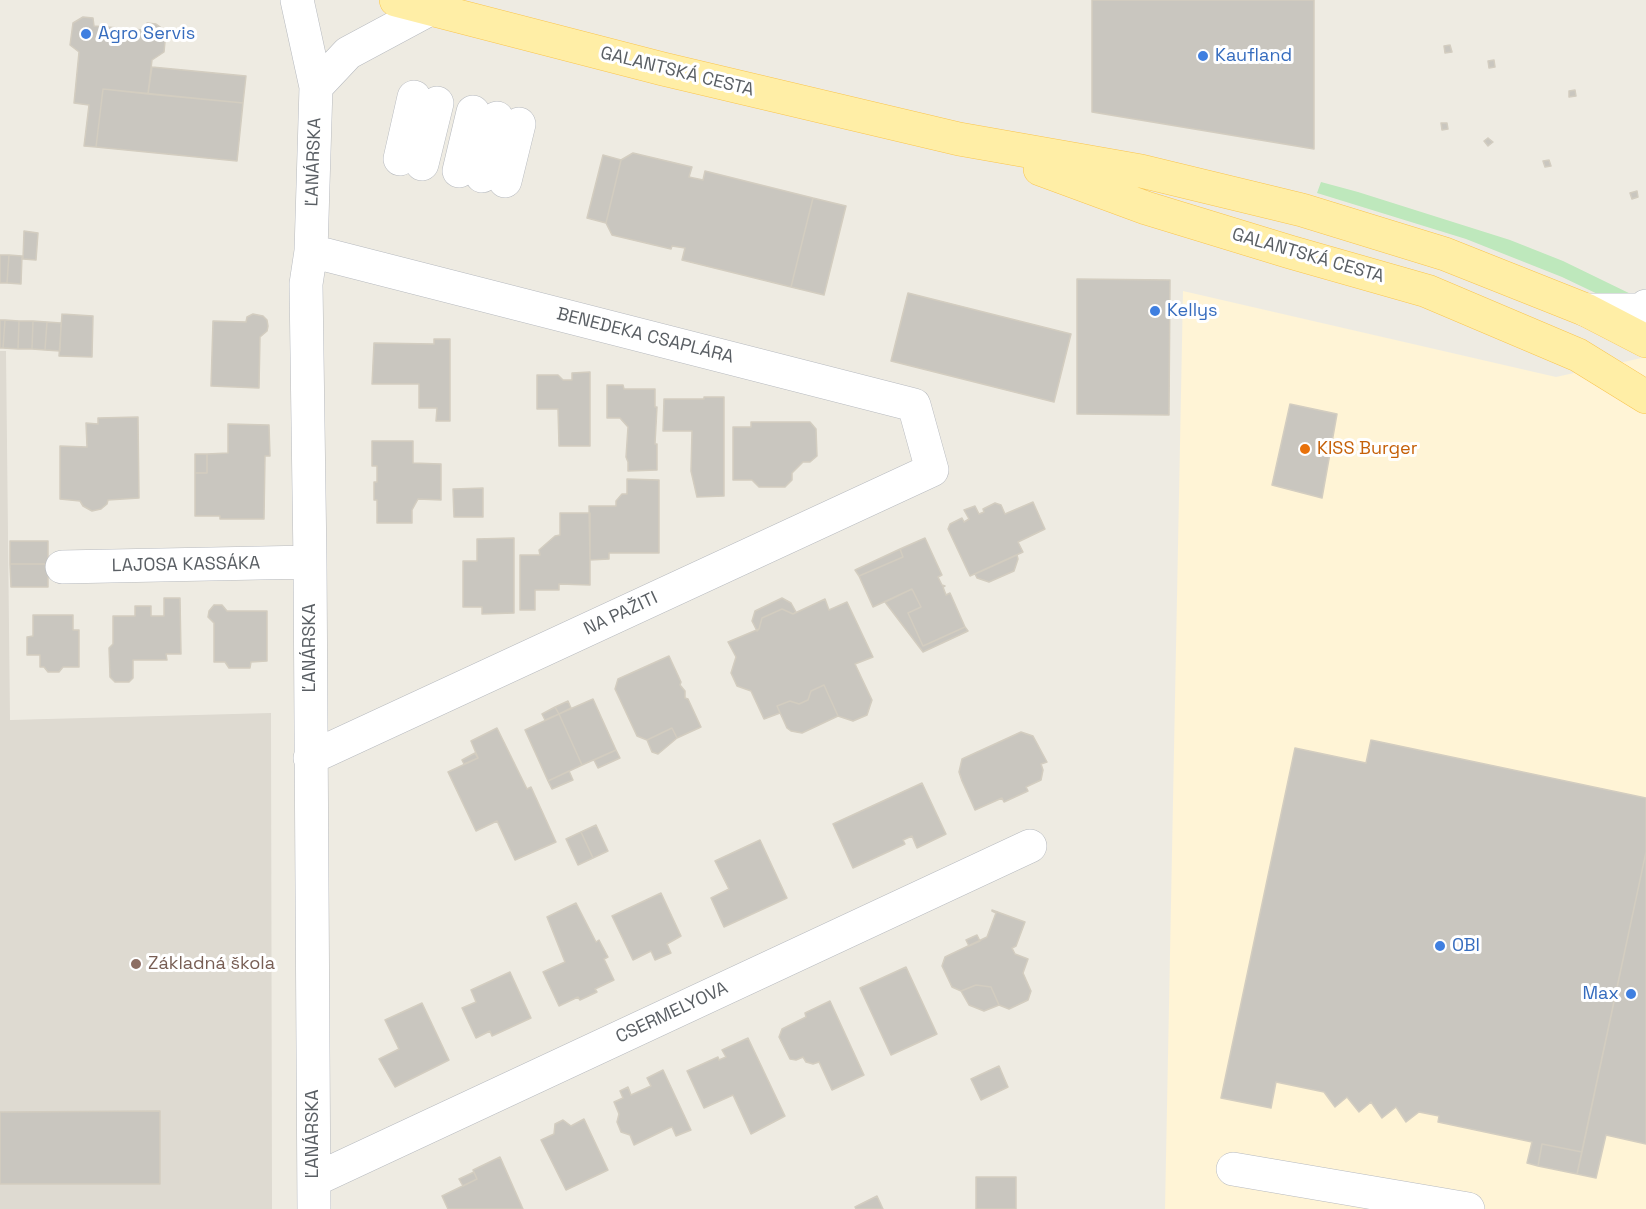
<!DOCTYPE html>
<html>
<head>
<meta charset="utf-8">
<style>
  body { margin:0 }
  canvas { display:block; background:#eeebe2 }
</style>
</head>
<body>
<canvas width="1646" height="1209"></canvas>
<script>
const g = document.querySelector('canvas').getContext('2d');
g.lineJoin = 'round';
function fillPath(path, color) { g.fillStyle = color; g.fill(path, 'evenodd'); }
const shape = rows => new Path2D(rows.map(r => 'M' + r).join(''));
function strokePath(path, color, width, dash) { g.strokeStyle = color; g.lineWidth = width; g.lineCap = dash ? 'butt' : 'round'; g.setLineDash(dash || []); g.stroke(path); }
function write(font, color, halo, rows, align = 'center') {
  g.font = font + ' "Space Grotesk",sans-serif'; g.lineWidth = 6; g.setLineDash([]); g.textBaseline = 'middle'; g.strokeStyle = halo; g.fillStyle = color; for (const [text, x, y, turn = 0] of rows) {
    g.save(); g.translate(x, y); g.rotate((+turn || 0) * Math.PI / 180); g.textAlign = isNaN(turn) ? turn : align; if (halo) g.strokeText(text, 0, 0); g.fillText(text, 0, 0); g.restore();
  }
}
fillPath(shape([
  [1183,291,1556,377,1646,357,1646,1209,1165,1209]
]), '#fff4d6');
fillPath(shape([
  [0,351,6,351,10,720,271,713,272,1209,0,1209]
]), '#dedad1');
fillPath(shape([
  [1321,182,1358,192,1510,240,1563,261,1637,297,1606,298,1562,277,1466,239,1317,193]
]), '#bee8bc');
const building = shape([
  [1092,0,1314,0,1314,149,1092,112,1092,0],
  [83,17,93,18,94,26,144,30,147,23,156,24,166,31,164,52,152,60,148,94,103,89,96,147,84,146,89,105,74,103,79,52,70,45,73,23,83,17],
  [1450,45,1452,52,1445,53,1444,46,1450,45],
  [1494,60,1495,67,1489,68,1488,61,1494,60],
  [152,67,246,76,243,103,148,94,152,67],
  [103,89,243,103,237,161,96,147,103,89],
  [1575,90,1576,96,1569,97,1569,91,1575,90],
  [1441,123,1447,123,1448,129,1442,130,1441,123],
  [1488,138,1493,142,1488,146,1484,141,1488,138],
  [633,153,692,167,689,177,703,180,705,171,813,198,791,287,682,260,685,248,672,246,671,249,612,235,606,223,621,160,633,153],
  [603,155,621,160,606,223,587,218,603,155],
  [1549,160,1551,166,1545,167,1543,161,1549,160],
  [1637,191,1638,197,1632,199,1630,193,1637,191],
  [813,198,846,206,824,295,791,287,813,198],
  [24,231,38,233,36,260,23,259,24,231],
  [0,255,9,255,7,283,0,283,0,255],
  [9,255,22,256,21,284,7,283,9,255],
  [1077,279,1170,280,1169,415,1077,414,1077,279],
  [908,293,1071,334,1054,402,891,361,908,293],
  [62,314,93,316,92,357,59,356,62,314],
  [253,314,263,316,267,320,268,326,267,331,260,337,259,388,211,386,213,321,246,322,247,317,253,314],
  [0,320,5,320,3,348,0,348,0,320],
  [5,320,19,321,18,349,3,348,5,320],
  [19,321,33,321,32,349,18,349,19,321],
  [33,321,47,322,45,350,32,349,33,321],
  [47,322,61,323,60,351,45,350,47,322],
  [434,339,450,339,450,421,436,421,437,408,419,408,419,384,372,384,374,343,434,344,434,339],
  [590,372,590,446,559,446,558,409,537,409,537,375,558,375,563,380,572,380,572,373,590,372],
  [607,385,623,385,624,389,655,389,655,407,657,407,655,444,657,444,657,470,628,471,628,462,626,457,628,427,620,418,607,418,607,385],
  [704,397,724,397,724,496,697,497,691,471,692,431,663,431,664,399,704,399,704,397],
  [1290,404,1337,414,1322,498,1272,485,1290,404],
  [138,417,139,498,108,500,107,504,101,509,92,511,83,506,80,501,60,499,60,446,87,447,86,423,98,424,98,418,138,417],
  [751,422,810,422,816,429,817,456,810,462,803,462,792,473,792,480,785,487,759,487,752,480,733,480,733,427,751,427,751,422],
  [228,424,269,425,270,456,265,456,264,519,220,519,220,516,195,516,195,473,207,473,207,454,228,453,228,424],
  [372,441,413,441,413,463,441,464,441,500,418,499,412,510,412,523,377,523,377,500,374,500,374,482,377,482,377,466,372,466,372,441],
  [195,454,207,454,207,473,195,473,195,454],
  [627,479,659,480,659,553,609,553,609,559,590,560,589,506,616,506,616,501,622,494,627,494,627,479],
  [483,488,483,517,454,517,453,489,483,488],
  [1033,502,1045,529,1018,542,1023,552,970,576,948,529,950,524,962,518,964,522,969,519,964,510,975,506,979,514,984,512,983,509,995,503,1001,505,1005,514,1033,502],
  [560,513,590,513,590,585,559,584,559,590,535,590,535,610,520,610,520,555,540,555,539,550,555,536,560,535,560,513],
  [514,538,514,613,482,614,482,607,463,607,463,561,477,561,477,539,514,538],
  [925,538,942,575,938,577,942,585,945,586,943,587,946,595,950,593,965,627,923,646,908,613,921,607,912,589,873,607,859,576,903,557,900,549,925,538],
  [10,541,48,541,48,564,10,564,10,541],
  [900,549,903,557,859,576,855,570,900,549],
  [1017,555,1018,559,1014,571,989,582,977,578,975,574,1017,555],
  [10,564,48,564,48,587,11,587,10,564],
  [912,589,921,607,908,613,923,646,965,627,968,631,923,652,885,602,912,589],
  [164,598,180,598,181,654,166,654,167,660,133,660,133,678,129,682,115,682,110,677,109,648,113,644,113,616,135,616,135,606,151,606,151,616,164,616,164,598],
  [782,598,791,603,796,612,793,614,782,609,762,618,759,629,757,631,752,621,755,611,782,598],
  [825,599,829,610,847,602,873,657,855,664,872,700,867,715,853,721,838,716,824,685,811,691,808,700,799,704,790,701,777,706,780,713,764,719,751,691,737,686,731,673,736,657,728,642,759,629,762,618,782,609,793,614,825,599],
  [214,605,222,605,227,611,267,611,267,661,251,662,250,668,229,668,225,662,214,662,214,623,208,617,209,611,214,605],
  [33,615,73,615,73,630,79,630,79,667,63,667,59,672,48,672,44,667,40,667,40,655,27,655,27,637,33,636,33,615],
  [669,656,681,682,680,685,685,691,685,698,688,699,701,727,677,738,672,728,647,740,637,736,615,689,618,679,669,656],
  [824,685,838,716,802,733,791,731,787,728,777,706,790,701,799,704,808,700,811,691,824,685],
  [593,699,616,750,582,765,559,714,593,699],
  [568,701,571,708,559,714,555,707,568,701],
  [555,707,559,714,545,720,542,714,555,707],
  [559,714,582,765,548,781,525,730,559,714],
  [497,728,527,789,531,787,556,842,515,860,497,821,476,831,448,772,478,758,471,741,497,728],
  [672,728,677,738,658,754,652,752,647,740,672,728],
  [1021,732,1033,736,1047,762,1041,764,1043,770,1041,780,1026,787,1028,791,1004,802,1002,798,975,810,962,781,959,772,962,759,1021,732],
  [1371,740,1646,798,1646,852,1582,1152,1542,1144,1538,1166,1527,1163,1532,1142,1438,1122,1439,1116,1419,1112,1406,1122,1396,1107,1382,1118,1371,1102,1359,1112,1347,1097,1335,1107,1324,1092,1276,1082,1271,1108,1221,1098,1295,748,1366,763,1371,740],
  [616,750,620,758,598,768,594,760,616,750],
  [475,753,478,758,464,764,462,760,475,753],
  [569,771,573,780,552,789,548,781,569,771],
  [922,783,946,834,917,848,912,836,903,840,905,844,853,868,833,824,922,783],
  [596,825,608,851,593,858,581,832,596,825],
  [581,832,593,858,578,865,566,839,581,832],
  [760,840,787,898,724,927,711,898,729,889,715,861,760,840],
  [1646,852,1646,1144,1606,1135,1596,1178,1577,1174,1646,852],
  [661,893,681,936,667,944,671,953,655,960,651,951,633,960,612,916,661,893],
  [576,903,596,942,599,940,608,957,604,959,614,980,595,989,597,992,580,1000,578,997,559,1006,543,972,565,962,547,917,576,903],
  [992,910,1025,922,1016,946,1012,948,1015,954,1028,959,1023,973,1031,991,1028,1000,1009,1009,999,1005,991,987,976,985,961,991,952,987,942,966,945,957,987,937,996,913,992,911,992,910],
  [977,935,980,941,969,946,966,940,977,935],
  [906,967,937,1034,891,1055,860,988,906,967],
  [510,972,531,1018,492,1036,490,1031,476,1038,462,1008,476,1002,471,990,510,972],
  [976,985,991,987,999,1005,984,1011,969,1005,961,991,976,985],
  [830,1001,864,1075,832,1090,819,1062,813,1064,806,1062,803,1057,796,1060,790,1059,779,1037,782,1029,806,1017,805,1013,830,1001],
  [422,1003,449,1060,395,1087,379,1059,399,1049,385,1020,422,1003],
  [748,1038,785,1116,751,1134,733,1095,704,1108,687,1071,718,1057,719,1060,726,1057,722,1050,748,1038],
  [999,1066,1008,1087,981,1100,971,1079,999,1066],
  [663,1070,691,1130,676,1136,672,1127,669,1128,634,1145,630,1135,621,1132,617,1122,619,1114,614,1102,623,1098,620,1091,628,1087,631,1095,651,1086,647,1078,663,1070],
  [160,1111,160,1184,0,1184,0,1112,160,1111],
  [584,1119,608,1170,566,1190,541,1140,554,1134,555,1124,563,1120,571,1126,584,1119],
  [1542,1144,1582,1152,1577,1174,1538,1166,1542,1144],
  [500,1157,523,1209,448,1209,442,1196,477,1179,473,1170,500,1157],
  [474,1172,477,1179,463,1186,459,1179,474,1172],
  [976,1177,1016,1177,1016,1209,976,1209,976,1177],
  [877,1196,883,1209,856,1209,855,1207,877,1196]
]);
fillPath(building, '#c9c6bf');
strokePath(building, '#d3cdc0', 1.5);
const minor = shape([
  [297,0,316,87,311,251,306,284,310,562,314,1209],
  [316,87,348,53,430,9],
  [400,159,414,97],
  [422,164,437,103],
  [459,171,473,112],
  [482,176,497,118],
  [505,181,519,124],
  [1586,310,1643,310,1646,306],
  [62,567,310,562],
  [310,758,932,470,914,405,311,251],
  [1233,1169,1468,1209],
  [314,1180,1030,846]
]);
const major = shape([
  [396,0,663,69,959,139,1141,171,1302,210,1445,254,1586,310,1646,341],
  [1040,169,1146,208,1290,252,1427,291,1578,355,1646,397]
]);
strokePath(minor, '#b7babf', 34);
strokePath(major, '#fac54f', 34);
strokePath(minor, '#fff', 33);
strokePath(major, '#ffeea6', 33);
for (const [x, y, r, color] of [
  [86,34,6,"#3f7fe0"],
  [1203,56,6,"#3f7fe0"],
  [1155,311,6,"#3f7fe0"],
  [1305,449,6,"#e8710a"],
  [1440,946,6,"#3f7fe0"],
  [136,964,6,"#8d6e63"],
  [1631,994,6,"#3f7fe0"]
]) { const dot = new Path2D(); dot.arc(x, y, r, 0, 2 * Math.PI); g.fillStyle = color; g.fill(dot); strokePath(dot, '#fff', 2); }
write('18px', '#366cbe', '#fff', [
  ["Agro Servis",98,34],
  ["Kaufland",1215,56],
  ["Kellys",1167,311],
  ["OBI",1452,946],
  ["Max",1619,994,"right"]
], 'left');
write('18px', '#5a5f64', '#fff', [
  ["GALANTSKÁ CESTA",677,72,14],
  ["ĽANÁRSKA",314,162,-88],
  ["GALANTSKÁ CESTA",1308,256,16],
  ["BENEDEKA CSAPLÁRA",645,336,14],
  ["LAJOSA KASSÁKA",186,565,-1],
  ["NA PAŽITI",621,614,-25],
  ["ĽANÁRSKA",310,648,-90],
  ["CSERMELYOVA",672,1013,-25],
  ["ĽANÁRSKA",313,1134,-90]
]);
write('18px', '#c56008', '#fff', [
  ["KISS Burger",1317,449]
], 'left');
write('18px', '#785e54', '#fff', [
  ["Základná škola",148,964]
], 'left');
</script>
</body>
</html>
